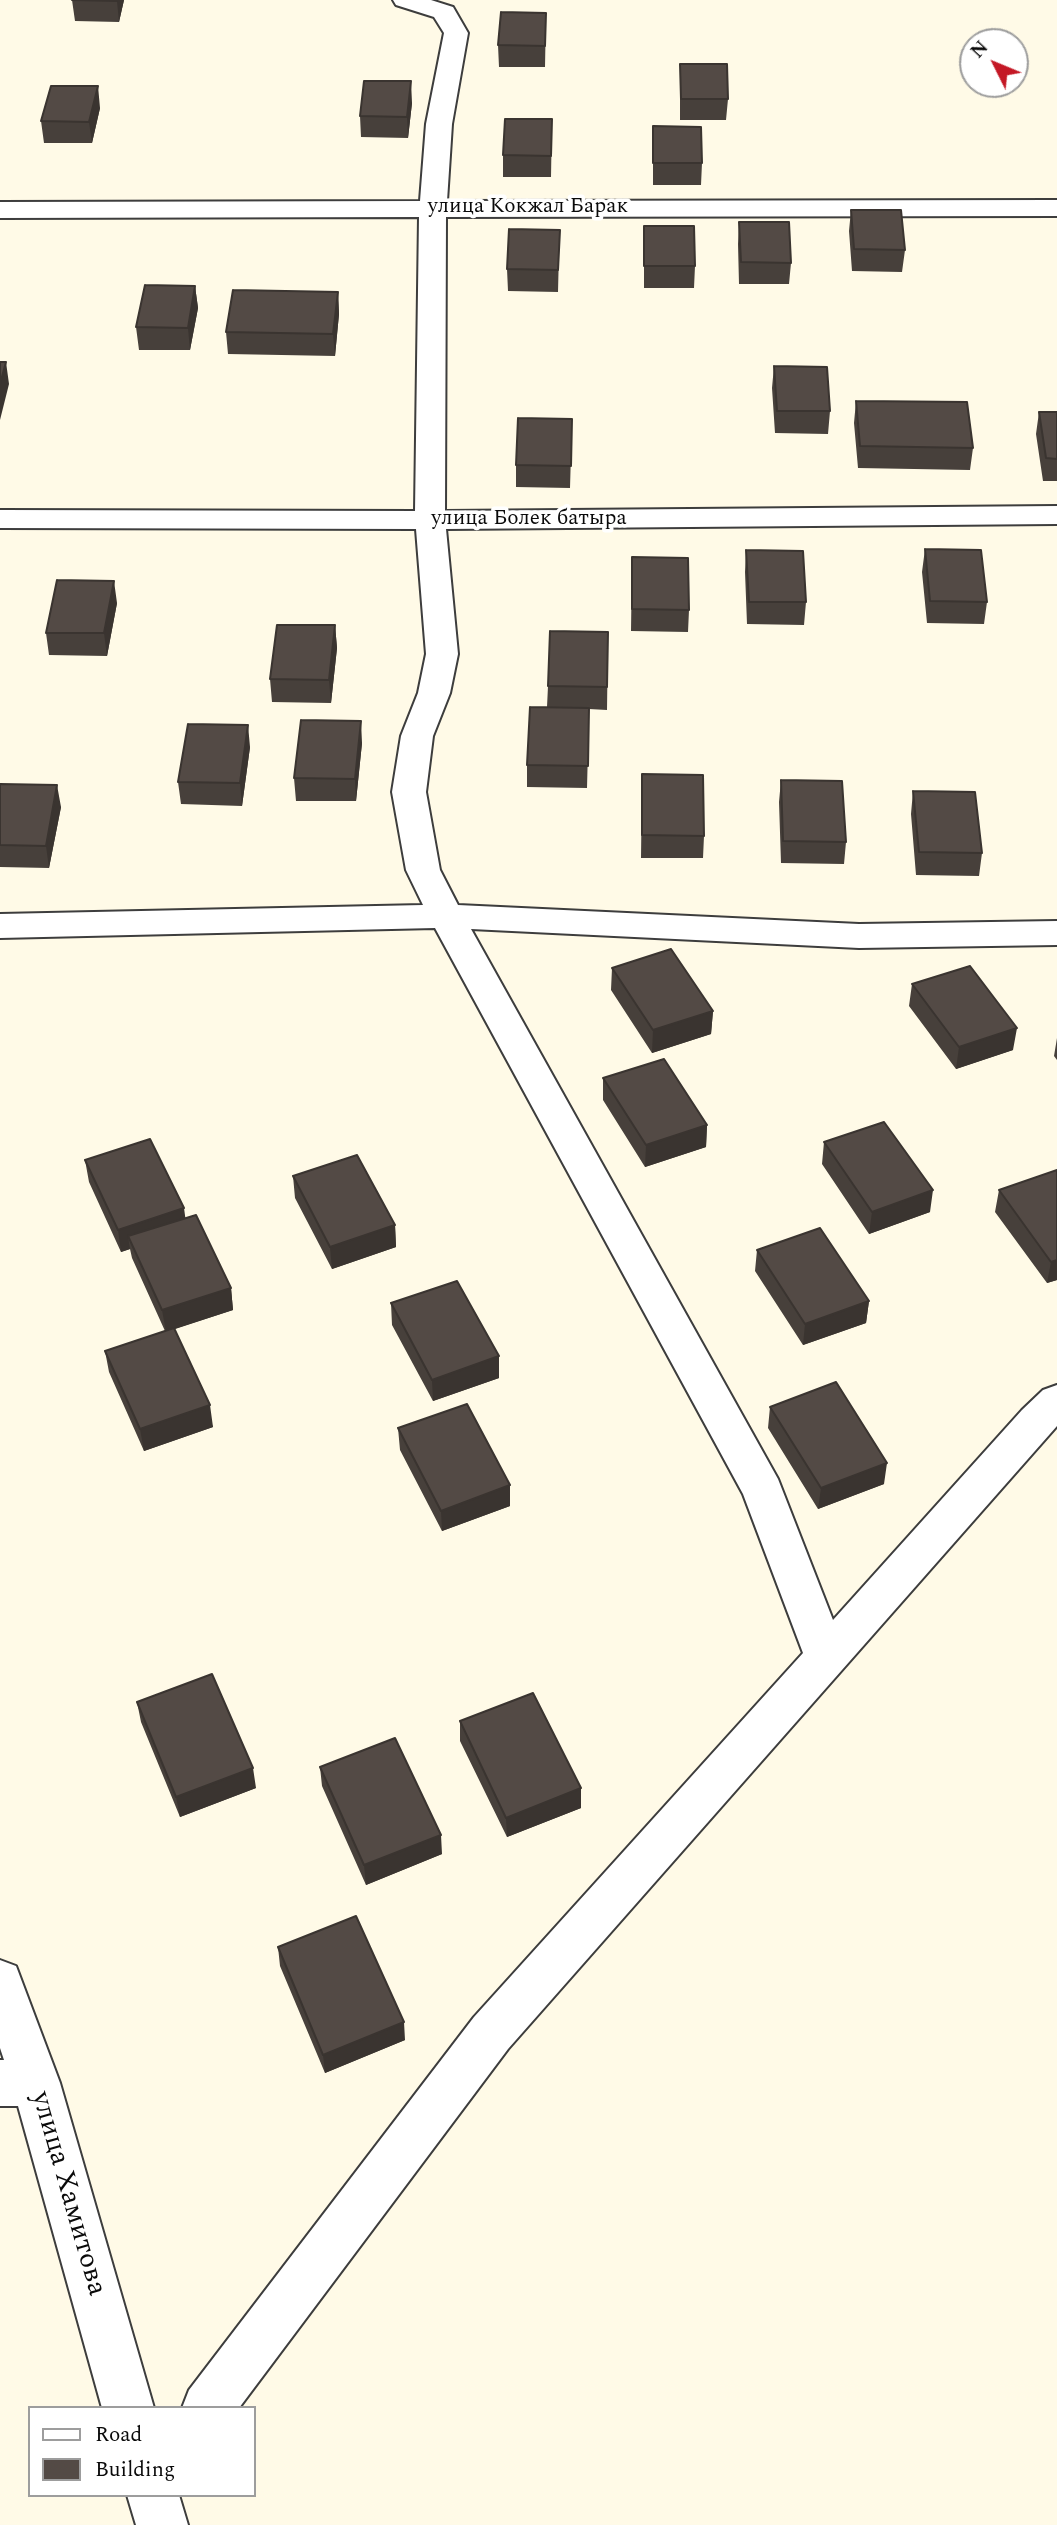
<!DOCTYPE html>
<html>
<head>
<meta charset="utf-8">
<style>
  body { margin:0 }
  #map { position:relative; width:1057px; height:2525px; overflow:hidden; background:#fffae7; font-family:Spectral,serif }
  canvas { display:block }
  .legend { position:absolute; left:28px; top:2406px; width:228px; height:91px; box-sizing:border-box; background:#fff; border:2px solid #9d9d9d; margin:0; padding:9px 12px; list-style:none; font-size:21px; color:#0a0a0a }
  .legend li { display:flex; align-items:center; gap:14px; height:35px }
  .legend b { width:35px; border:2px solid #9d9d9d }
  .north { position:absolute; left:959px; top:28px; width:70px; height:70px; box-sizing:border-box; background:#fff; border:2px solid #9d9d9d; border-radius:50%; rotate:313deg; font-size:19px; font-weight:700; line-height:28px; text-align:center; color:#0a0a0a }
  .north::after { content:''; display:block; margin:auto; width:24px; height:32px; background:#c41825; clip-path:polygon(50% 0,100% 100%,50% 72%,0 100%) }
</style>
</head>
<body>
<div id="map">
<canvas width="1057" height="2525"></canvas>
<ul class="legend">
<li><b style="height:9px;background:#fff"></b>Road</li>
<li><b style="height:19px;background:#534a45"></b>Building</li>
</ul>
<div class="north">N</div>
</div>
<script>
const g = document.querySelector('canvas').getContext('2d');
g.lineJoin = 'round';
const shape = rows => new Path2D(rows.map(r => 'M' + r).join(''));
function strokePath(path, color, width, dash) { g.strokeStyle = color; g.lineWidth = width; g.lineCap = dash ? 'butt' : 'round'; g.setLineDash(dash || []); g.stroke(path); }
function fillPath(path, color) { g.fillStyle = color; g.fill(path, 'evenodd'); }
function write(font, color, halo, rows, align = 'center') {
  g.font = font + ' Spectral,serif'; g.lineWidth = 7; g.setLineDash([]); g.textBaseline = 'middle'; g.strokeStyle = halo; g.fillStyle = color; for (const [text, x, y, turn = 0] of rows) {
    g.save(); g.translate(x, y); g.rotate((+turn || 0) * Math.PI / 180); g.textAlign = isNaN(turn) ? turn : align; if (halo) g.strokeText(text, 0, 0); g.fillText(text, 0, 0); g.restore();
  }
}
const minor = shape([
  [393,0,431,0,453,7,468,33,452,124,447,201,1057,200,1057,216,446,217,445,511,1057,506,1057,524,446,529,458,654,450,693,433,736,426,792,440,870,458,905,859,924,1057,921,1057,945,859,948,471,929,778,1479,833,1620,1022,1410,1043,1390,1057,1385,1057,1426,508,2049,239,2408,182,2408,189,2390,474,2017,803,1653,743,1494,435,928,0,938,0,914,423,905,406,870,392,792,401,736,418,693,426,654,416,529,0,528,0,510,415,511,419,217,0,218,0,202,420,201,426,124,444,33,434,17,396,5,393,0],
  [0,1960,16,1966,60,2083,154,2408,102,2408,18,2106,0,2106,0,2060,4,2060,0,2048,0,1960],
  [127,2495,179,2495,188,2525,136,2525,127,2495]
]);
strokePath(minor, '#3d3d3d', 4);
fillPath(minor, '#fff');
fillPath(shape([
  [72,0,124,0,119,22,75,21],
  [546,13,545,67,499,67,498,45],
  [680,64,728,99,726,120,680,120],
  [412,103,408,138,361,137,360,116],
  [100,108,92,143,44,143,41,121],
  [552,119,551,177,503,177,503,155],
  [653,126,702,163,701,185,653,185],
  [851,210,905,250,902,272,852,271,849,231],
  [739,222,791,263,789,284,739,284,738,244],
  [644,226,695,266,694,288,644,288],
  [559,251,558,292,508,291,507,269],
  [195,286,198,308,190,350,139,350,136,327],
  [338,292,339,314,335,356,228,354,226,332],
  [774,366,830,411,828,434,775,433,772,388],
  [856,401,973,448,970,470,858,468,854,423],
  [1039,412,1057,412,1057,481,1043,481,1036,434],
  [572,419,570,488,516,487,516,465],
  [925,549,987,602,984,624,927,623,922,572],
  [746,550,806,602,804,625,747,624,745,572],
  [632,557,689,610,688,632,631,631],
  [117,603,107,656,49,655,46,633],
  [335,625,337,648,331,703,272,702,270,679],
  [608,632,607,710,589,709,587,788,527,787,527,765,547,707,548,686],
  [362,743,356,801,296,801,294,778],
  [250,747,242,806,181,804,178,782],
  [642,774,704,836,703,858,641,858],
  [781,780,846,842,844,864,781,863,779,802],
  [0,784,61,807,49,868,0,867],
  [913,791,982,853,979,876,916,875,911,814],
  [612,968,713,1011,711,1034,652,1053,611,990],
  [912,984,1013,1050,956,1069,909,1006],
  [1057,1038,1057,1060,1054,1056],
  [603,1078,707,1125,706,1147,645,1167,603,1100],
  [824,1142,930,1212,869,1234,822,1164],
  [85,1160,186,1218,231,1288,233,1310,174,1329,213,1427,144,1451,109,1372,105,1351,165,1331,132,1258,130,1249,121,1252,89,1182],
  [1057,1170,1057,1280,1047,1283,995,1212,999,1190],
  [293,1176,395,1225,396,1247,332,1269,295,1198],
  [757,1250,869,1301,866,1323,803,1345,755,1271],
  [391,1303,499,1356,499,1378,433,1401,392,1325],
  [770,1407,884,1484,818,1509,768,1428],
  [398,1428,510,1485,510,1506,442,1531,400,1450],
  [137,1702,256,1788,180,1817,141,1722],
  [460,1721,581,1808,507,1837,460,1741],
  [320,1767,442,1854,366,1885,322,1786],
  [278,1947,405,2040,325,2073,280,1966]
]), '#47403b');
fillPath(shape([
  [117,0,124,0,119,22,117,1],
  [411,81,412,103,408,138,407,117],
  [98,86,100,108,92,143,89,122],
  [195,286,198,308,190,350,188,328],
  [338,292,339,314,335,356,333,334],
  [6,362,9,384,0,420,0,384],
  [114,581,117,603,107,656,104,633],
  [335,625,337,648,331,703,329,680],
  [361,721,362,743,356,801,355,779],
  [248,725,250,747,242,806,240,783],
  [57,785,61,807,49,868,46,846],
  [713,1011,711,1034,652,1053,653,1030],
  [1017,1028,1013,1050,956,1069,959,1047],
  [707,1125,706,1147,645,1167,646,1145],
  [933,1190,930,1212,869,1234,872,1212],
  [184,1208,187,1230,128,1236,130,1249,121,1252,118,1230],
  [395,1225,396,1247,332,1269,330,1247],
  [1057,1260,1057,1280,1047,1283,1051,1262],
  [231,1288,233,1310,166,1332,162,1310],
  [869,1301,866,1323,803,1345,805,1324],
  [499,1356,499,1378,433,1401,432,1380],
  [210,1405,213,1427,144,1451,140,1429],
  [887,1463,884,1484,818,1509,821,1488],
  [510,1485,510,1506,442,1531,441,1511],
  [253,1768,256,1788,180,1817,176,1797],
  [581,1788,581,1808,507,1837,506,1818],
  [441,1835,442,1854,366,1885,364,1865],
  [404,2022,405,2040,325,2073,323,2055]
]), '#3a3430');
const building = shape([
  [72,0,117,0,117,1,72,0],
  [501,12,546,13,545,46,498,45,501,12],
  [680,64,727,64,728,99,681,99,680,64],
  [364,81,411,81,407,117,360,116,364,81],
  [51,86,98,86,89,122,41,121,51,86],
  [505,119,552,119,551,156,503,155,505,119],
  [653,126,701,127,702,163,653,163,653,126],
  [851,210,901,210,905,250,854,249,851,210],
  [739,222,789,222,791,263,741,262,739,222],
  [644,226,694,226,695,266,644,266,644,226],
  [509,229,560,230,558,270,507,269,509,229],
  [145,285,195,286,188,328,136,327,145,285],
  [233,290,338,292,333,334,226,332,233,290],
  [0,362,6,362,0,384,0,362],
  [774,366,827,367,830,411,777,411,774,366],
  [856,401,967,402,973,448,860,446,856,401],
  [1039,412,1057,412,1057,459,1046,458,1039,412],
  [518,418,572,419,571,466,516,465,518,418],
  [925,549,981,550,987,602,930,601,925,549],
  [746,550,803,551,806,602,749,602,746,550],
  [632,557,688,558,689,610,632,609,632,557],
  [57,580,114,581,104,633,46,633,57,580],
  [277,625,335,625,329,680,270,679,277,625],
  [550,631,608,632,607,687,548,686,550,631],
  [530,707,589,708,588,766,527,765,530,707],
  [301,720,361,721,355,779,294,778,301,720],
  [188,724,248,725,240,783,178,782,188,724],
  [642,774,703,775,704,836,642,835,642,774],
  [781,780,842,781,846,842,783,841,781,780],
  [0,784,57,785,46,846,0,845,0,784],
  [913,791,975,792,982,853,919,852,913,791],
  [671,949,713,1011,653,1030,612,968,671,949],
  [970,966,1017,1028,959,1047,912,984,970,966],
  [664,1059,707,1125,646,1145,603,1078,664,1059],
  [884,1122,933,1190,872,1212,824,1142,884,1122],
  [150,1139,184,1208,118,1230,85,1160,150,1139],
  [357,1155,395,1225,330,1247,293,1176,357,1155],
  [1057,1170,1057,1260,1051,1262,999,1190,1057,1170],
  [196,1215,231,1288,162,1310,128,1236,196,1215],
  [820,1228,869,1301,805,1324,757,1250,820,1228],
  [457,1281,499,1356,432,1380,391,1303,457,1281],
  [174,1328,210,1405,140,1429,105,1351,174,1328],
  [836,1382,887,1463,821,1488,770,1407,836,1382],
  [467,1404,510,1485,441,1511,398,1428,467,1404],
  [212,1674,253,1768,176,1797,137,1702,212,1674],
  [533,1693,581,1788,506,1818,460,1721,533,1693],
  [395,1738,441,1835,364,1865,320,1767,395,1738],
  [356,1916,404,2022,323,2055,278,1947,356,1916]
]);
fillPath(building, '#534a45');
strokePath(building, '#3a3430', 2);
write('21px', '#0a0a0a', '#fff', [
  ["улица Кокжал Барак",528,208],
  ["улица Болек батыра",529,520]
]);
write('28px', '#0a0a0a', '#fff', [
  ["улица Хамитова",67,2194,74]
]);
</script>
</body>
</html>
